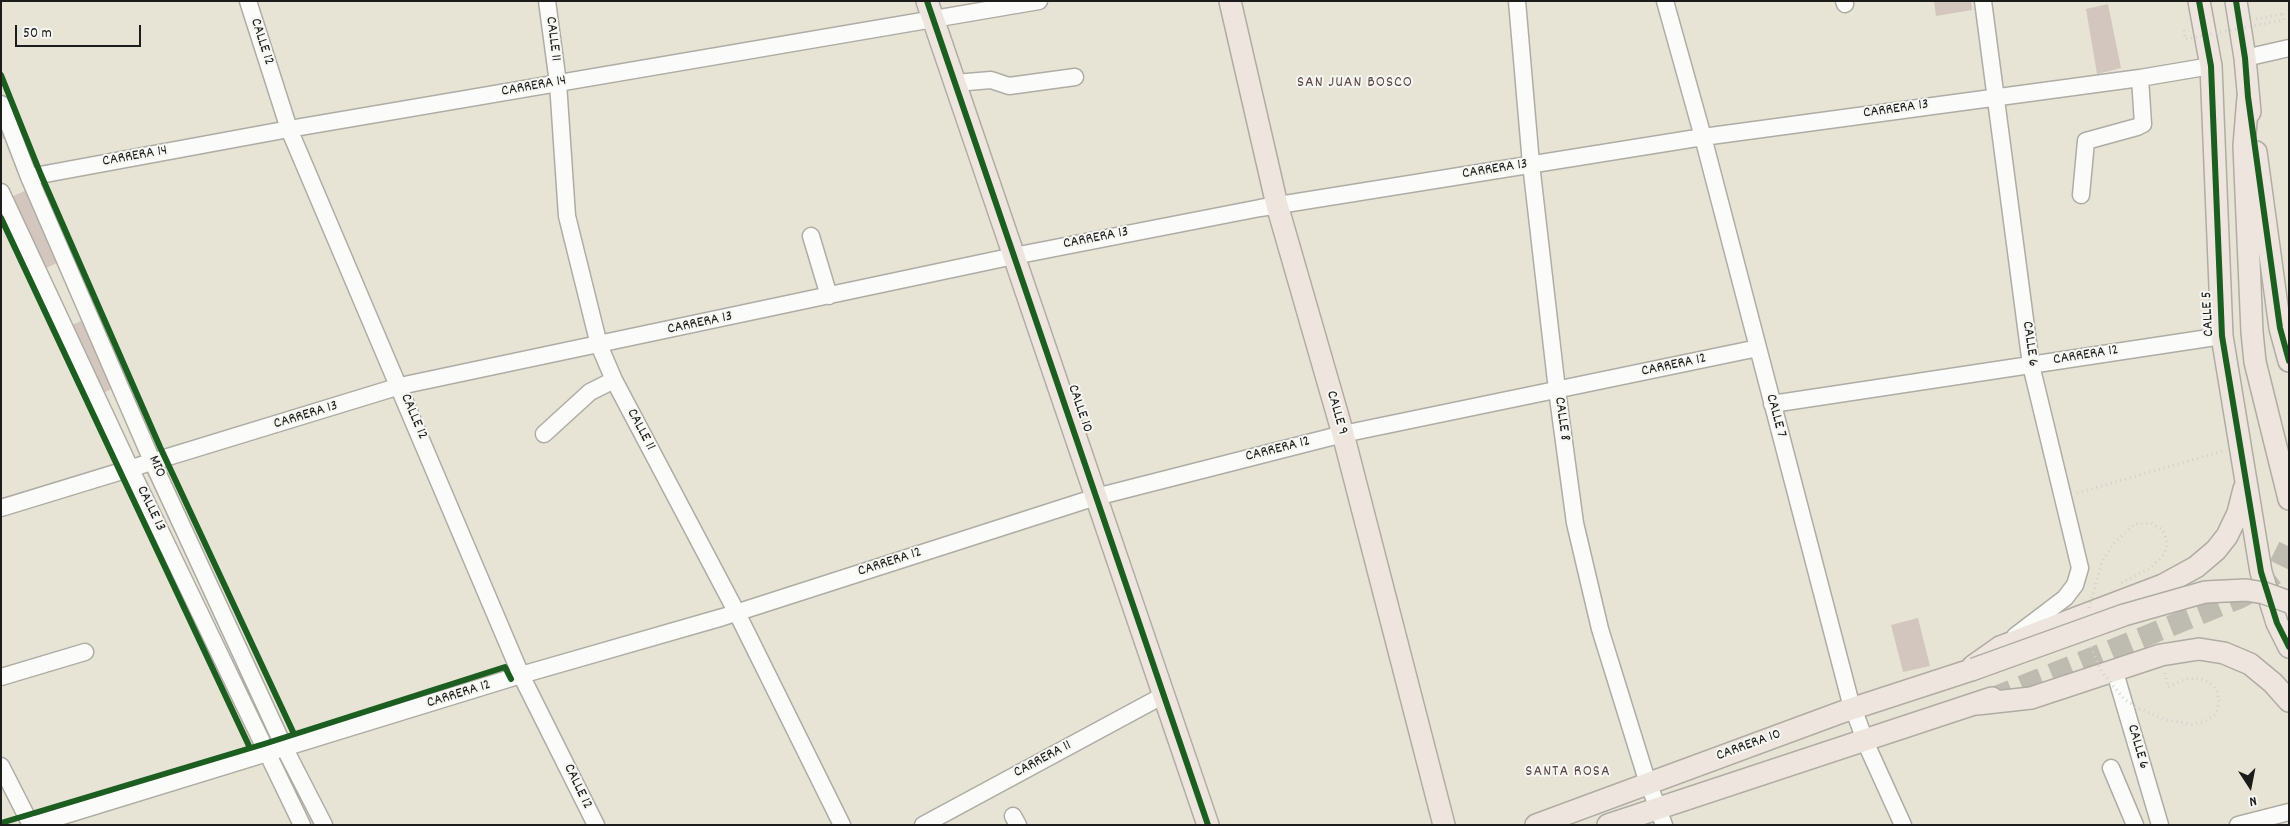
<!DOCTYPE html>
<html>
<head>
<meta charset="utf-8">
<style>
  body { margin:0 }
  #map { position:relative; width:2290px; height:826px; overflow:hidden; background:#e7e4d6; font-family:Dekko,sans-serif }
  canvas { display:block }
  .frame { position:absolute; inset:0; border:2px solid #1c1c1c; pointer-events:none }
  .north { position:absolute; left:2225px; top:761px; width:50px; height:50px; -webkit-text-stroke:4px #f6f6f2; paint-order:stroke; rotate:169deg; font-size:14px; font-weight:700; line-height:20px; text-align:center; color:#1c1c1c }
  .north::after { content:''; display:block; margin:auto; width:18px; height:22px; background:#1c1c1c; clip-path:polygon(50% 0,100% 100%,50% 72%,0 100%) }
  .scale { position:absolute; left:15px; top:25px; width:126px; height:22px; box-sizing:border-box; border:2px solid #1c1c1c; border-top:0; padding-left:6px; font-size:15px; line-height:18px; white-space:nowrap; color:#1c1c1c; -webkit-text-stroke:4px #f6f6f2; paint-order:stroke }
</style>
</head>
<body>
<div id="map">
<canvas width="2290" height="826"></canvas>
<div class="frame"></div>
<div class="north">N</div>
<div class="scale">50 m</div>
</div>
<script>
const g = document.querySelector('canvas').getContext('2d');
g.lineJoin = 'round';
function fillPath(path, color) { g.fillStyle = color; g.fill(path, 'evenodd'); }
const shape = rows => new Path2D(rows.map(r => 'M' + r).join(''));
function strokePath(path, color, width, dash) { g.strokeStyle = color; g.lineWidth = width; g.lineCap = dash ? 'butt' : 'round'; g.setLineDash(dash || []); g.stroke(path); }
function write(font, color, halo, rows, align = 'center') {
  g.font = font + ' Dekko,sans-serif'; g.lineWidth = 4; g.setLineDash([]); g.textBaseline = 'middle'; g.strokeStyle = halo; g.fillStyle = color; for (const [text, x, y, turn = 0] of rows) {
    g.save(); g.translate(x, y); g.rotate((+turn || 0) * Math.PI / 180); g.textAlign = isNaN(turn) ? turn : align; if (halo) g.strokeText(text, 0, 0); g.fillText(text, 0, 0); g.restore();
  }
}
fillPath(shape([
  [1934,1,1971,1,1972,10,1936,16],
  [2108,4,2121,68,2097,74,2086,9],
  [1,128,5,138,1,140],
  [27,190,59,262,44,269,11,197],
  [85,319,116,387,103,393,72,325],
  [1918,618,1930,666,1903,672,1891,625]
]), '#d3c6be');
strokePath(shape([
  [1992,698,2240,598,2257,589,2275,574,2289,546]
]), '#bebcb1', 21, [21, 11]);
const minor = shape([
  [248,1,289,129,521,675,596,825],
  [547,1,558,83,567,216,599,345,614,380,737,613,842,825],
  [1517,1,1531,164,1557,390,1575,523,1600,629,1645,774,1664,825],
  [1665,1,1703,137,1850,700,1868,748,1903,825],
  [1844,1,1845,4],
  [1983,1,2031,365,2080,568,2075,585,2065,598,2015,636],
  [2245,58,2289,48],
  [955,83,991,80,1009,86,1075,77],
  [1,104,29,177,153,463,285,749,324,825],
  [29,177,289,129,1039,1],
  [1,192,131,470,302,825],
  [2081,195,2086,141,2137,127,2143,124,2140,78],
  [811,236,829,296],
  [1772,404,2222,336],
  [544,434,590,392,614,380],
  [1,508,400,386,1014,256,1260,208,1703,137,2140,78,2211,66],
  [2114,669,2160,825],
  [1,677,85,652],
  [1,766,31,825],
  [2111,768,2135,825],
  [1013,816,1018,825],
  [33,825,521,675,723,617,1096,497,1343,434,1758,348],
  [923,825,1164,695],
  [2238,825,2289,812]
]);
const major = shape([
  [927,1,1208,825],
  [1230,1,1277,205,1343,434,1444,825],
  [2199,1,2211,66,2222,336,2261,572,2277,623,2289,647],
  [2236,1,2245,58,2250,112],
  [2248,97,2244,146,2252,332,2255,362,2289,499],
  [2256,152,2280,328,2289,361],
  [1973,666,2000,647,2163,585,2196,567,2216,550,2227,536,2238,513,2244,489],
  [1977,704,2031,698,2161,655,2199,649,2224,653,2250,664,2273,683,2289,701],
  [1536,825,1842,712,1974,669],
  [1608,825,1992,698]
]);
strokePath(minor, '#aeaca4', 19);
strokePath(major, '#aeaca4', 24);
strokePath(shape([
  [2256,19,2282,14],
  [2077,493,2223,451],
  [2165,673,2168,687]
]), '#d0d0cc', 3, [1, 4]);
strokePath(minor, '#fbfbf9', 16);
strokePath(major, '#eee6de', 21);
const majorBridge = shape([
  [1974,669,2124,615,2205,592,2246,590,2264,593,2289,602]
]);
strokePath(majorBridge, '#aeaca4', 24, []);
strokePath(shape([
  [2184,30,2185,39,2284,20,2282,14],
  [2089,608,2102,562,2113,544,2135,524,2151,523,2163,530,2166,538,2167,547,2162,557,2149,569,2121,583],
  [2091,647,2101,671,2124,699,2138,708,2166,720,2192,724,2204,722,2216,714,2219,702,2217,690,2210,683,2199,678,2186,679,2168,687]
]), '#d0d0cc', 3, [1, 4]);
strokePath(majorBridge, '#eee6de', 21);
strokePath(shape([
  [927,1,1208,825],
  [2199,1,2211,66,2222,336,2261,572,2277,623,2289,647],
  [2236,1,2245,58,2248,97,2280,328,2289,361],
  [1,75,41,175,160,447,294,734],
  [1,218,250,748],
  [1,823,264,744,505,667,511,679]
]), '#1b5e20', 6);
write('15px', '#1c1c1c', '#f6f6f2', [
  ["CALLE 11",552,39,83],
  ["CALLE 12",261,42,72],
  ["CARRERA 14",534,87,-10],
  ["CARRERA 13",1896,110,-8],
  ["CARRERA 14",135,157,-10],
  ["CARRERA 13",1495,170,-9],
  ["CARRERA 13",1096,239,-11],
  ["CALLE 5",2209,314,-93],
  ["CARRERA 13",700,324,-12],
  ["CALLE 6",2029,344,82],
  ["CARRERA 12",2086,356,-9],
  ["CARRERA 12",1674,366,-12],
  ["CALLE 10",1079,409,71],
  ["CALLE 9",1336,413,74],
  ["CARRERA 13",306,416,-17],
  ["CALLE 7",1775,416,75],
  ["CALLE 12",413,417,67],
  ["CALLE 8",1561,419,82],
  ["CALLE 11",640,430,62],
  ["CARRERA 12",1278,450,-14],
  ["MIO",156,467,66],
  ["CALLE 13",150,509,64],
  ["CARRERA 12",890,563,-18],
  ["CARRERA 12",459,695,-17],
  ["CARRERA 10",1749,746,-20],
  ["CALLE 6",2137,747,74],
  ["CARRERA 11",1043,760,-28],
  ["CALLE 12",577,787,64]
]);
g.letterSpacing = '1px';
write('16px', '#5d4847', '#f6f6f2', [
  ["SAN JUAN BOSCO",1355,84],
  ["SANTA ROSA",1568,773]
]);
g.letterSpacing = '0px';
</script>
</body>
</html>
